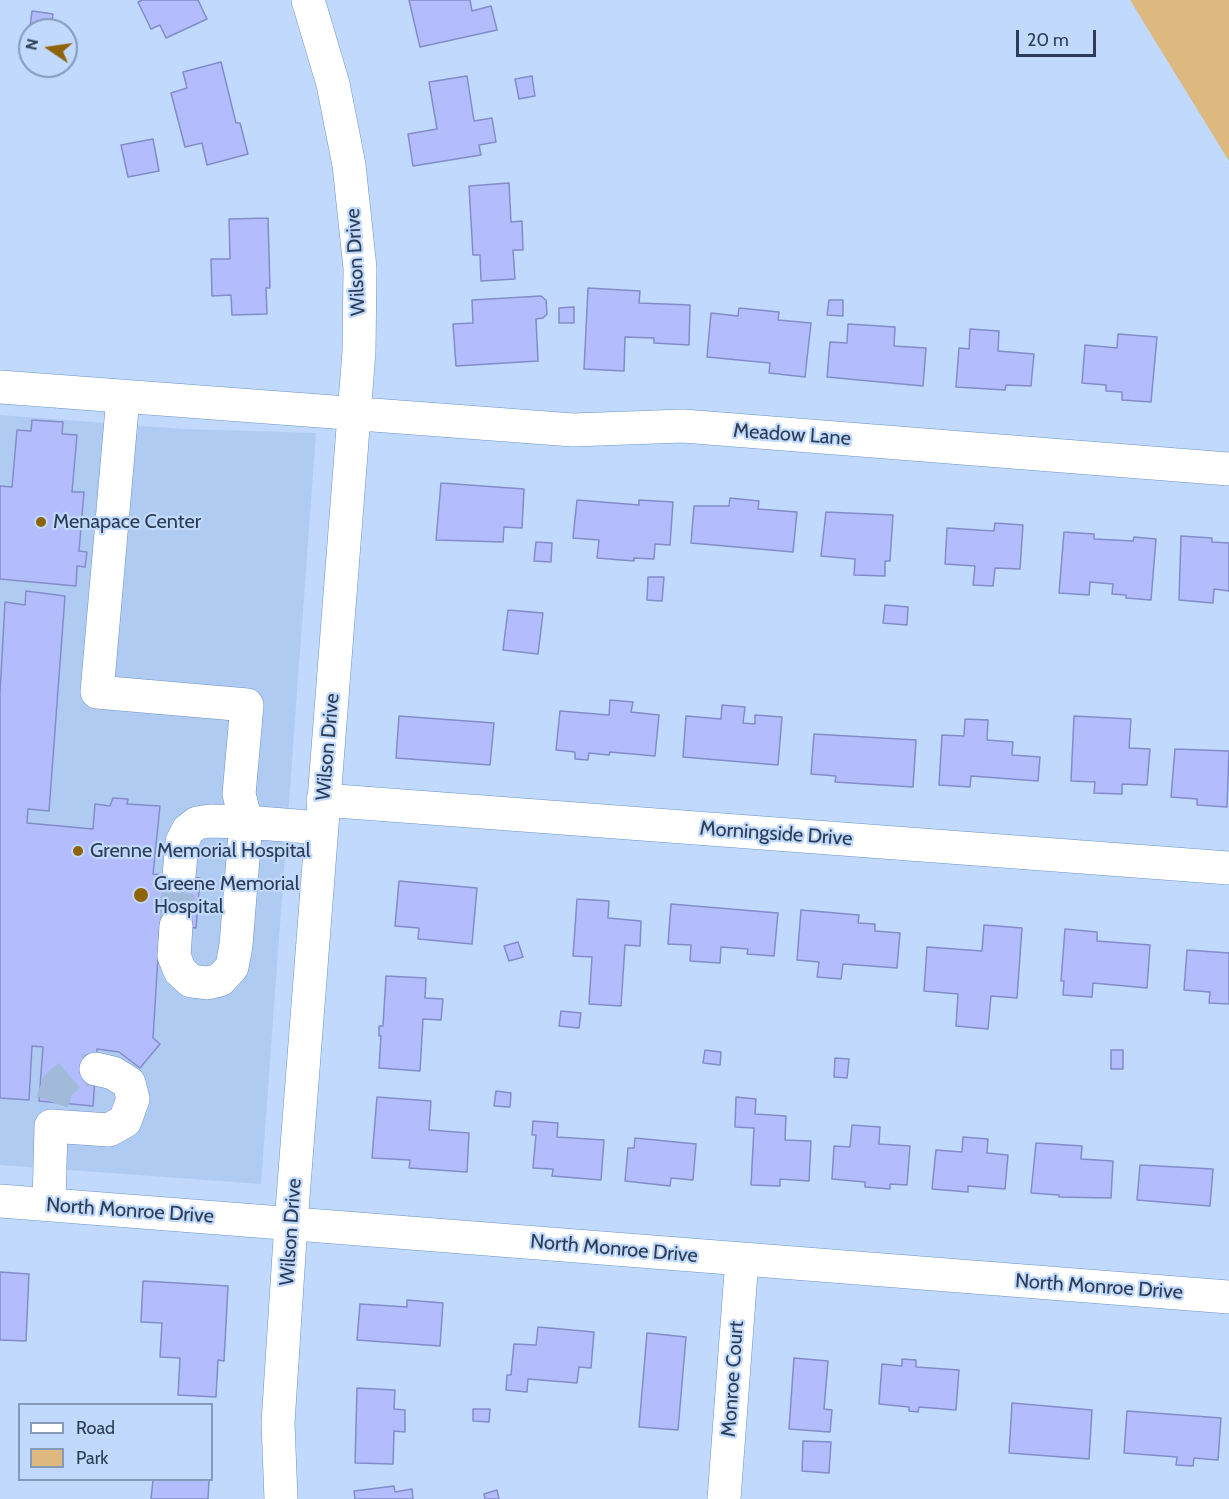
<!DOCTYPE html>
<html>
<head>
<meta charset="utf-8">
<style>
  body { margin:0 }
  #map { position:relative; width:1229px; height:1499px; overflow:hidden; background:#c0d9fc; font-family:Cabin,sans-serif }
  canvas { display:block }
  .legend { position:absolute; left:18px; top:1403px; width:195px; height:78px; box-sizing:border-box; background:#c0d9fc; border:2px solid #859ab9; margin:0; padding:8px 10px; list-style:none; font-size:18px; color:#2c3c54 }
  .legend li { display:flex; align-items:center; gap:12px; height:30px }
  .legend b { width:30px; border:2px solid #859ab9 }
  .north { position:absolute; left:18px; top:18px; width:60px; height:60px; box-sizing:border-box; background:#c0d9fc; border:2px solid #859ab9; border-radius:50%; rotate:283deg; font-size:16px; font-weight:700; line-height:24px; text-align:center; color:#2c3c54 }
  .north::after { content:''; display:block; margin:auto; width:21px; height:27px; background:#8f630a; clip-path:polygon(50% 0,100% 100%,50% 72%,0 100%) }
  .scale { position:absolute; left:1016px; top:30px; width:80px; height:27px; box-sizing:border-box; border:3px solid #2c3c54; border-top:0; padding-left:8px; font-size:18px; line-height:21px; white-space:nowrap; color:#2c3c54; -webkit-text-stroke:4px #c0d9fc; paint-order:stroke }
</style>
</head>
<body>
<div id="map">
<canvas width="1229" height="1499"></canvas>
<ul class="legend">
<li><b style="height:8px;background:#fff"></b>Road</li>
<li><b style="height:16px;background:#ddb87f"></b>Park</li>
</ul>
<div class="north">N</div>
<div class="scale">20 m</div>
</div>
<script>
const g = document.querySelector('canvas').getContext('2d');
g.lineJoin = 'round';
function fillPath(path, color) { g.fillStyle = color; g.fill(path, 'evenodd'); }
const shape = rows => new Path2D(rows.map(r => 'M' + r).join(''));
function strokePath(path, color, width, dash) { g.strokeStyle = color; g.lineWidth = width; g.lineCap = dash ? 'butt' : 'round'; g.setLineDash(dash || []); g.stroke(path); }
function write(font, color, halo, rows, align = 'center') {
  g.font = font + ' Cabin,sans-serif'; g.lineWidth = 4.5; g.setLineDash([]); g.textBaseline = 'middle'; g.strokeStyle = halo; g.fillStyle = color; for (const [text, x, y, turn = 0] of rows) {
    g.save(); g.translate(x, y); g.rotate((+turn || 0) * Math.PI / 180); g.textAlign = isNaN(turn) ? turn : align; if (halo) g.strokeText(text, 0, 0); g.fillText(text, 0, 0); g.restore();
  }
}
fillPath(shape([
  [0,415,183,429,316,433,261,1184,0,1165]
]), '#b0cbf1');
fillPath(shape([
  [1130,0,1229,0,1229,161]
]), '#ddb87f');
const building = shape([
  [142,0,198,0,207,19,166,38,160,25,151,29,138,2,142,0],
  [409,0,470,0,472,11,491,6,497,30,420,47,409,0],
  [32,11,53,14,51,30,30,27,32,11],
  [221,62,236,123,240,123,248,154,207,165,202,143,185,147,171,93,187,88,183,72,221,62],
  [467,76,474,121,492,118,496,142,479,145,481,155,413,166,408,134,437,129,429,82,467,76],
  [532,76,535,96,519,99,515,79,532,76],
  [153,139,159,171,128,177,121,145,153,139],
  [509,183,511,222,522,221,523,250,513,250,515,279,481,281,480,255,473,255,469,186,509,183],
  [268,218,270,288,266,288,267,314,232,315,231,295,212,296,211,259,230,259,229,219,268,218],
  [588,288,640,291,639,303,690,305,689,345,654,343,654,338,625,337,624,371,584,369,588,288],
  [541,296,546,300,547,314,543,318,536,319,538,361,456,366,453,324,473,323,472,300,541,296],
  [829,300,843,300,843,316,827,315,829,300],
  [574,307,574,323,559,323,559,308,574,307],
  [739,308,779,312,778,320,811,323,805,377,769,373,770,363,707,357,711,313,738,316,739,308],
  [848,324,895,327,894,346,926,348,923,386,827,377,830,342,847,343,848,324],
  [970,329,999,331,998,351,1034,354,1031,386,1006,385,1005,390,956,387,959,348,969,349,970,329],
  [1118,334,1157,337,1151,402,1122,400,1122,392,1106,391,1106,385,1082,383,1085,345,1117,348,1118,334],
  [32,420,63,422,62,434,77,435,72,492,84,492,79,551,87,552,85,567,77,566,76,586,0,579,0,486,12,487,17,430,31,431,32,420],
  [441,483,524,489,522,528,504,527,503,542,436,540,441,483],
  [730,498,759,501,758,509,797,512,793,552,691,543,694,506,729,506,730,498],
  [577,500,639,505,639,500,673,502,670,545,655,544,654,559,634,558,634,561,597,558,599,540,573,538,577,500],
  [826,512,893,515,890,561,885,561,885,576,854,575,855,559,821,556,826,512],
  [995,523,1023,525,1020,569,995,568,993,586,973,585,975,566,945,564,947,528,994,531,995,523],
  [1064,532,1094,534,1094,539,1133,541,1134,537,1156,539,1151,600,1126,598,1126,595,1112,594,1113,584,1090,582,1089,595,1059,593,1064,532],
  [1181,536,1212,538,1212,542,1229,543,1229,591,1214,589,1213,603,1179,600,1181,536],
  [536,542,552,543,551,562,534,561,536,542],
  [648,577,664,577,662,601,647,600,648,577],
  [26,591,65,596,49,811,28,809,27,823,93,829,95,804,110,806,113,798,128,799,127,804,160,806,153,874,200,878,196,928,160,924,153,1038,160,1044,140,1068,119,1052,97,1049,93,1106,39,1101,43,1047,32,1046,29,1100,0,1098,0,693,5,602,25,605,26,591],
  [885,605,908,607,907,625,883,623,885,605],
  [508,610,543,613,538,654,503,650,508,610],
  [610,700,633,702,631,712,659,715,655,756,610,752,609,755,589,753,588,760,575,759,575,752,556,750,560,711,609,715,610,700],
  [722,705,745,707,743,723,755,724,755,715,782,717,778,765,683,757,686,716,721,719,722,705],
  [399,716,494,723,490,765,396,758,399,716],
  [1074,716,1131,719,1129,748,1150,749,1147,785,1122,784,1122,794,1094,793,1095,782,1071,781,1074,716],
  [965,719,988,720,987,740,1013,742,1012,755,1040,757,1038,781,971,776,970,787,939,785,942,735,964,736,965,719],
  [814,734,916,740,913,787,835,782,836,776,811,774,814,734],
  [1175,749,1229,751,1227,807,1197,805,1197,799,1171,797,1175,749],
  [399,881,477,888,472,944,418,939,419,928,395,926,399,881],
  [577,899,609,901,608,918,641,921,640,946,625,945,621,1006,589,1004,592,957,573,956,577,899],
  [671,904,778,913,774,956,747,954,748,949,721,947,720,963,690,961,691,945,668,944,671,904],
  [801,910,859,915,858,923,875,924,875,931,900,933,897,968,843,964,841,979,817,977,819,962,797,960,801,910],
  [984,925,1022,928,1017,998,991,996,988,1029,956,1026,958,994,924,991,927,947,982,951,984,925],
  [1065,929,1097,932,1097,941,1150,945,1147,988,1093,983,1092,997,1063,995,1064,981,1061,981,1065,929],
  [518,942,523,957,509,961,504,946,518,942],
  [1187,950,1229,953,1229,1004,1209,1003,1210,992,1184,990,1187,950],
  [386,976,426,978,425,998,443,999,441,1020,423,1019,420,1071,379,1068,381,1036,379,1036,379,1026,383,1026,386,976],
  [561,1011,581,1013,579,1028,559,1026,561,1011],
  [705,1050,721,1052,720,1065,703,1063,705,1050],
  [1111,1050,1123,1050,1123,1069,1111,1069,1111,1050],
  [835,1058,849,1059,847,1078,834,1077,835,1058],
  [496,1091,511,1093,510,1107,494,1106,496,1091],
  [377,1097,431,1101,429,1130,469,1133,467,1172,409,1168,410,1160,372,1158,377,1097],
  [736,1097,756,1099,755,1114,786,1116,785,1140,811,1141,809,1181,780,1179,780,1186,751,1185,754,1128,735,1127,736,1097],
  [533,1121,558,1123,557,1137,604,1140,601,1180,552,1176,553,1169,533,1168,536,1135,532,1135,533,1121],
  [852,1125,880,1127,879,1144,910,1146,907,1185,890,1184,890,1189,865,1187,865,1182,832,1179,834,1146,850,1147,852,1125],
  [963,1137,988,1139,987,1153,1008,1155,1005,1189,968,1186,968,1192,932,1189,936,1150,962,1152,963,1137],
  [635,1138,696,1144,693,1180,671,1178,670,1186,625,1181,628,1148,634,1148,635,1138],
  [1036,1143,1082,1146,1081,1159,1113,1161,1111,1198,1059,1197,1059,1195,1031,1193,1036,1143],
  [1140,1165,1213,1169,1210,1206,1137,1200,1140,1165],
  [0,1272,29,1274,26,1341,0,1340,0,1272],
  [143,1281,228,1286,224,1361,218,1360,216,1397,178,1395,180,1358,160,1357,162,1323,141,1322,143,1281],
  [407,1300,443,1303,440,1346,357,1340,360,1304,407,1307,407,1300],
  [538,1327,594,1332,591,1368,579,1367,577,1383,528,1379,527,1392,506,1390,507,1375,511,1375,514,1344,536,1345,538,1327],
  [647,1333,686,1337,678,1430,639,1427,647,1333],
  [794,1358,828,1361,824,1409,832,1410,830,1432,789,1429,794,1358],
  [902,1359,916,1360,916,1367,959,1370,956,1410,919,1407,918,1412,909,1411,909,1407,879,1404,882,1364,902,1366,902,1359],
  [357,1388,395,1390,394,1409,405,1410,405,1432,394,1431,393,1464,355,1463,357,1388],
  [1012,1403,1092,1410,1089,1459,1009,1453,1012,1403],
  [473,1409,490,1409,489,1422,473,1421,473,1409],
  [1127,1411,1221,1418,1218,1460,1194,1458,1193,1466,1176,1465,1177,1457,1124,1453,1127,1411],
  [803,1441,831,1442,829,1473,802,1471,803,1441],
  [153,1480,209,1480,208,1499,151,1499,153,1480],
  [394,1486,395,1492,412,1489,413,1499,355,1499,354,1491,394,1486],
  [497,1490,499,1499,485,1499,484,1494,497,1490]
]);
fillPath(building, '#b3bdfe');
strokePath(building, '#838cc9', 1.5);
strokePath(shape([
  [176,926,179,876],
  [52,1102,58,1085,73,1072,96,1069]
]), '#a2bada', 33, [33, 16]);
const minor = shape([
  [0,387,573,430,683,426,1229,469],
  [123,397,97,692,247,705,239,794,246,822,321,828],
  [323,800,1229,868],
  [176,926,174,956,180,971,191,981,207,983,220,980,232,967,236,945,246,822,210,821,197,823,188,830,182,842,179,876],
  [0,1201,1229,1297],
  [49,1205,51,1126,109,1130,125,1121,133,1099,129,1083,113,1073,96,1069],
  [281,1499,278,1423,291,1223,359,351,360,268,349,165,333,84,308,0],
  [724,1499,742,1259]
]);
strokePath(minor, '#6b92c8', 34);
strokePath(minor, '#fff', 33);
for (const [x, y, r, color] of [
  [41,522,6,"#8f630a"],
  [78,851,6,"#8f630a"],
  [141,895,8,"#8f630a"]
]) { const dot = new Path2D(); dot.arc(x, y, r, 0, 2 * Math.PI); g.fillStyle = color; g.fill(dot); strokePath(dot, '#c0d9fc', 2); }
write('20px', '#2c3c54', '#c0d9fc', [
  ["Wilson Drive",356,262,-93],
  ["Meadow Lane",792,435,4],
  ["Wilson Drive",328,747,-85],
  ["Morningside Drive",776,834,4],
  ["North Monroe Drive",130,1211,4],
  ["Wilson Drive",291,1232,-86],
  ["North Monroe Drive",614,1249,5],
  ["North Monroe Drive",1099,1287,4],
  ["Monroe Court",733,1379,-86]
]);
write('20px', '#2c3c54', '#c0d9fc', [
  ["Menapace Center",53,522],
  ["Grenne Memorial Hospital",90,851],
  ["Greene Memorial",154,884],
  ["Hospital",154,907]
], 'left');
</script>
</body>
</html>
